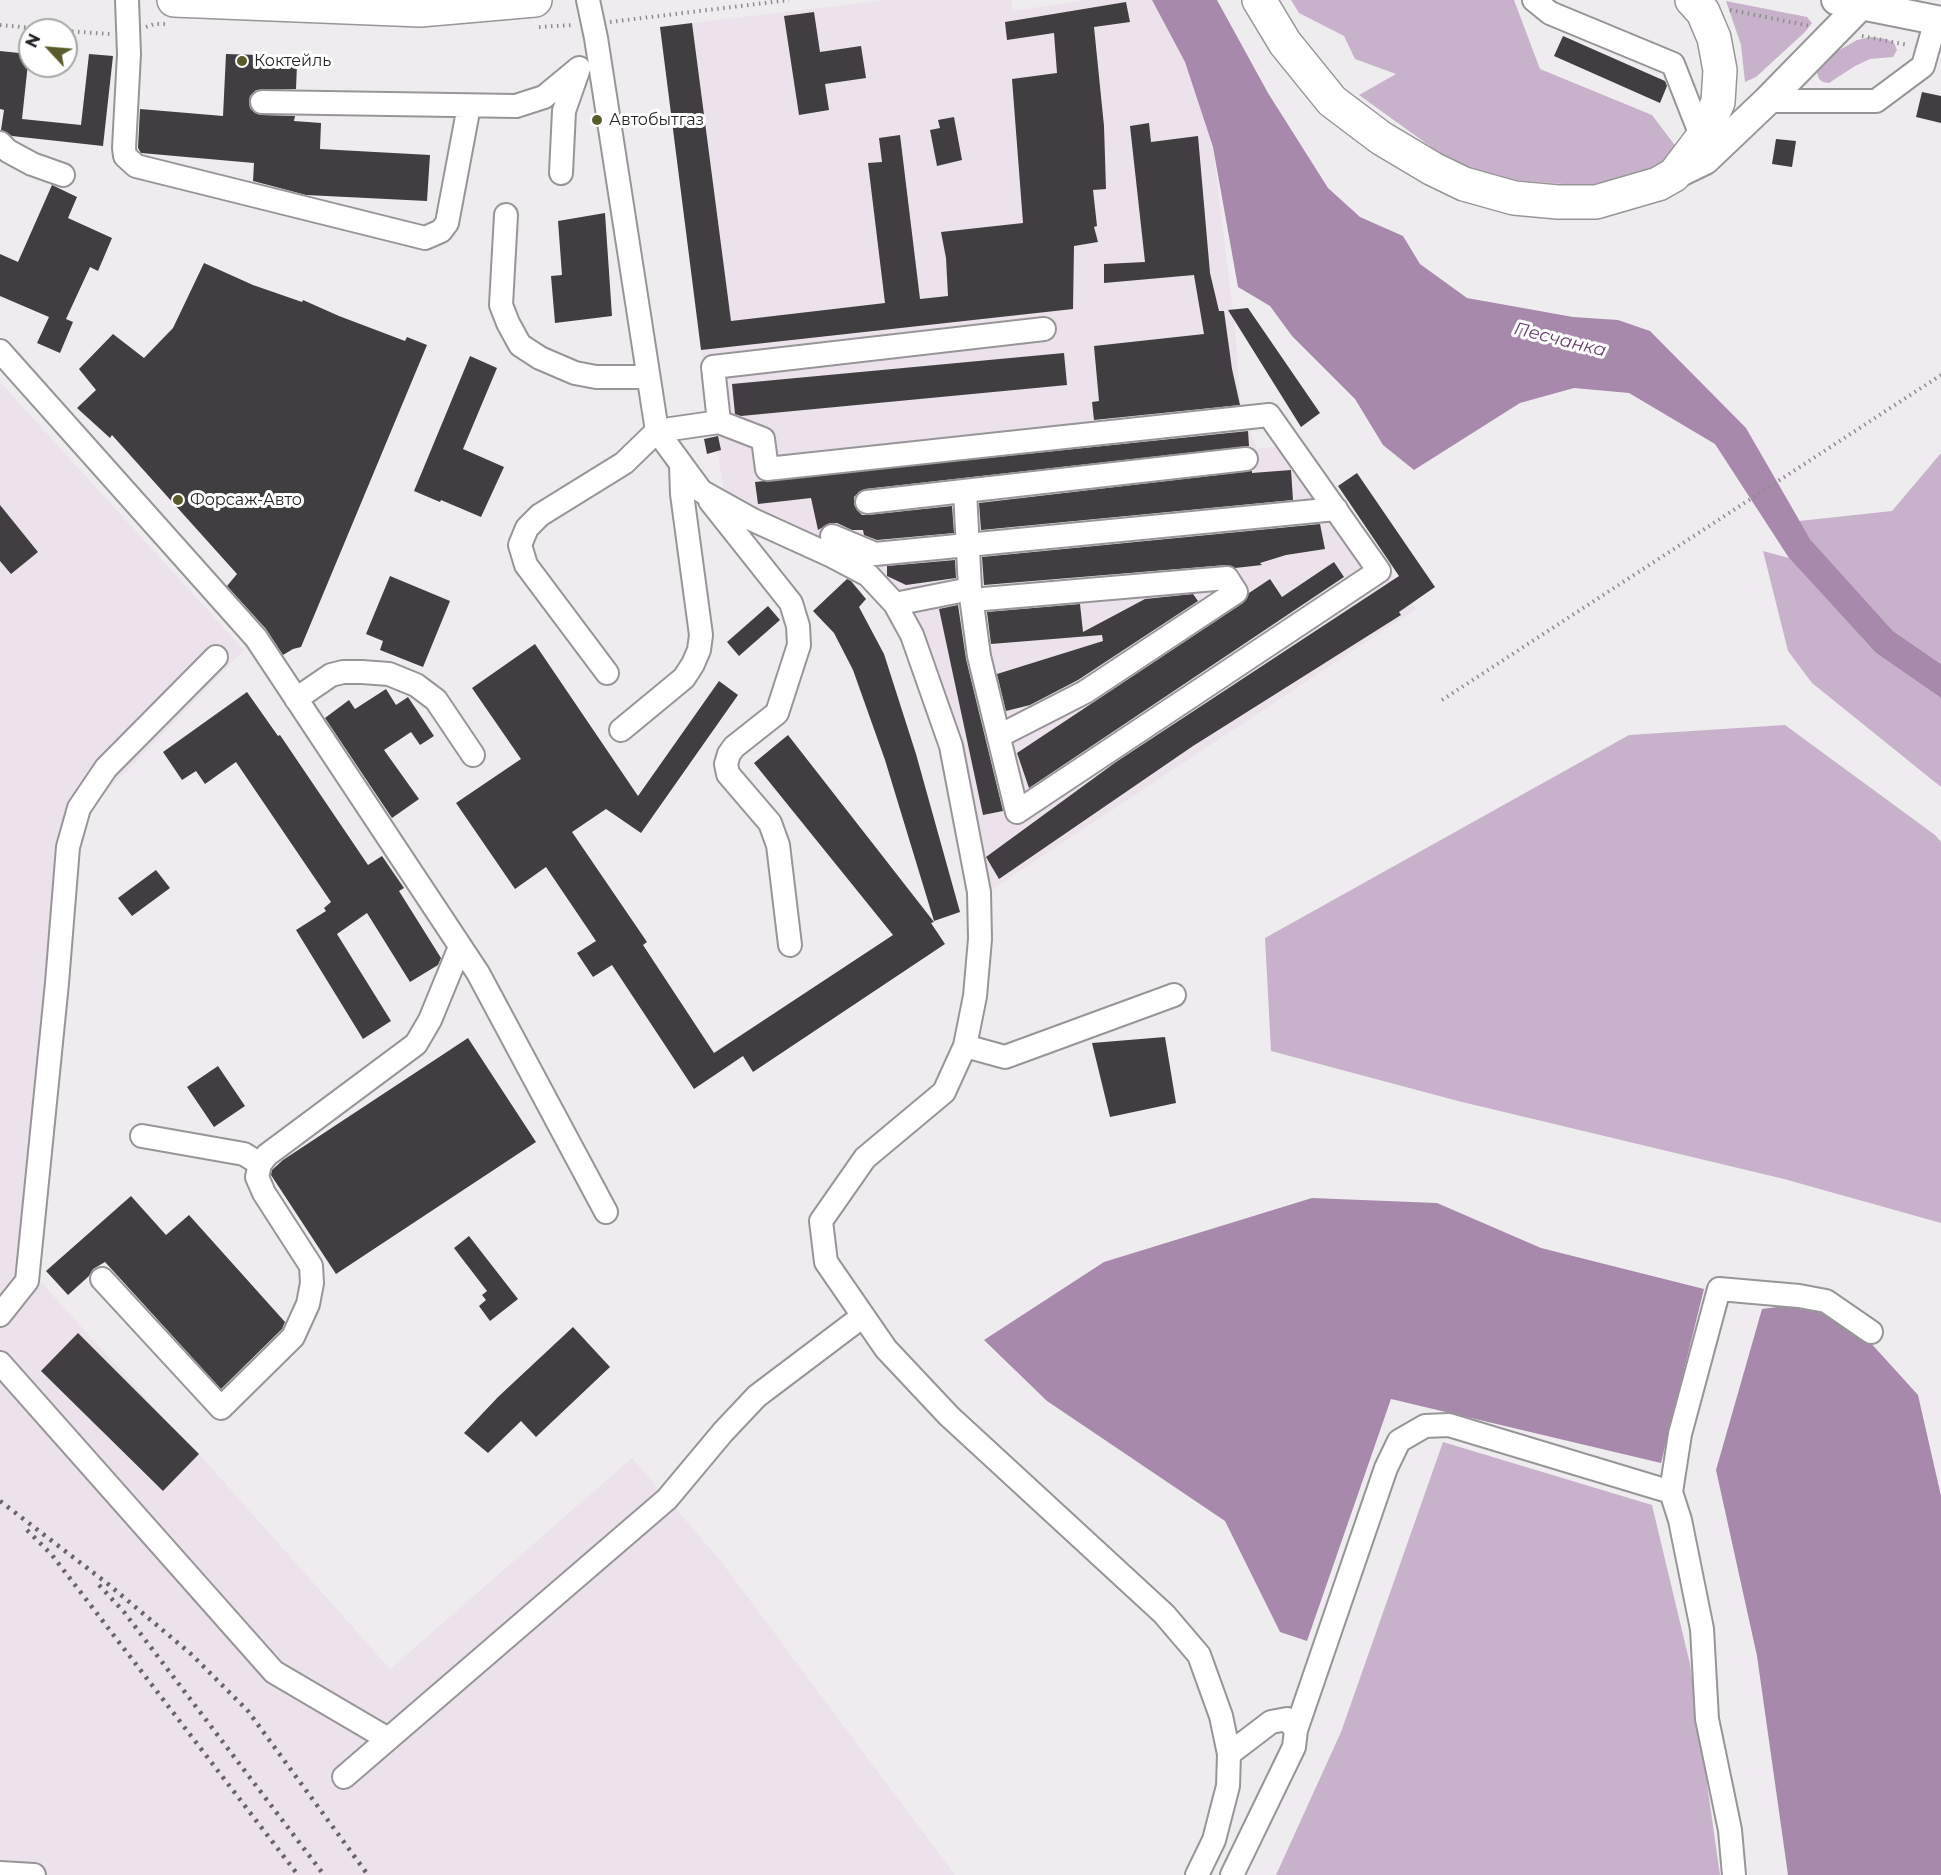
<!DOCTYPE html>
<html>
<head>
<meta charset="utf-8">
<style>
  body { margin:0 }
  #map { position:relative; width:1941px; height:1875px; overflow:hidden; background:#efecef; font-family:Montserrat,sans-serif }
  canvas { display:block }
  .north { position:absolute; left:18px; top:18px; width:60px; height:60px; box-sizing:border-box; background:#fff; border:2px solid #a8a7a8; border-radius:50%; rotate:296deg; font-size:16px; font-weight:700; line-height:24px; text-align:center; color:#252425 }
  .north::after { content:''; display:block; margin:auto; width:21px; height:27px; background:#595c2a; clip-path:polygon(50% 0,100% 100%,50% 72%,0 100%) }
</style>
</head>
<body>
<div id="map">
<canvas width="1941" height="1875"></canvas>
<div class="north">N</div>
</div>
<script>
const g = document.querySelector('canvas').getContext('2d');
g.lineJoin = 'round';
function fillPath(path, color) { g.fillStyle = color; g.fill(path, 'evenodd'); }
const shape = rows => new Path2D(rows.map(r => 'M' + r).join(''));
function strokePath(path, color, width, dash) { g.strokeStyle = color; g.lineWidth = width; g.lineCap = dash ? 'butt' : 'round'; g.setLineDash(dash || []); g.stroke(path); }
function write(font, color, halo, rows, align = 'center') {
  g.font = font + ' Montserrat,sans-serif'; g.lineWidth = 6; g.setLineDash([]); g.textBaseline = 'middle'; g.strokeStyle = halo; g.fillStyle = color; for (const [text, x, y, turn = 0] of rows) {
    g.save(); g.translate(x, y); g.rotate((+turn || 0) * Math.PI / 180); g.textAlign = isNaN(turn) ? turn : align; if (halo) g.strokeText(text, 0, 0); g.fillText(text, 0, 0); g.restore();
  }
}
fillPath(shape([
  [887,0,1011,0,1013,11,1085,0,1152,0,1185,62,1213,147,1235,329,1241,409,1257,449,1304,443,1416,609,988,892,921,628,845,548,750,510,725,497,701,350,734,345,692,23],
  [0,382,244,650,82,817,39,1280,171,1426,199,1454,390,1669,632,1458,720,1560,955,1875,0,1875]
]), '#ebe2ec');
fillPath(shape([
  [1291,0,1514,0,1540,69,1652,115,1677,148,1661,168,1587,186,1491,178,1463,170,1359,95,1396,74,1355,59,1344,36,1299,13],
  [1726,1,1807,17,1812,23,1805,32,1756,77,1745,82,1741,45],
  [1871,37,1886,39,1894,43,1897,50,1893,57,1870,59,1855,66,1829,83,1823,82,1819,79,1817,73,1822,65,1836,52,1857,40],
  [1941,453,1941,664,1893,631,1810,539,1799,521,1892,511],
  [1763,551,1789,558,1876,653,1941,698,1941,787,1812,683,1788,651],
  [1785,725,1935,835,1941,842,1941,1223,1784,1179,1458,1101,1271,1051,1265,938,1629,735],
  [1443,1442,1652,1505,1690,1664,1720,1875,1276,1875,1341,1732]
]), '#c8b2cb');
fillPath(shape([
  [1152,0,1217,0,1268,93,1328,188,1360,217,1403,236,1420,264,1467,298,1573,317,1618,320,1650,331,1746,428,1810,539,1893,631,1941,664,1941,698,1876,653,1789,558,1715,444,1629,393,1574,388,1520,403,1414,470,1383,445,1355,399,1292,336,1270,306,1238,287,1213,147,1185,62],
  [1312,1198,1437,1203,1541,1248,1704,1289,1661,1463,1391,1399,1307,1641,1280,1632,1225,1521,1047,1401,984,1340,1104,1262],
  [1799,1304,1858,1329,1918,1395,1941,1496,1941,1875,1788,1875,1757,1656,1716,1470,1762,1309]
]), '#a789ab');
fillPath(shape([
  [1126,2,1130,22,1094,27,1104,126,1106,189,1093,190,1097,226,1094,227,1098,242,1074,246,1073,309,701,350,660,27,692,23,731,321,885,303,868,163,882,162,879,138,900,135,920,299,948,296,946,258,941,232,1023,223,1012,79,1057,73,1054,33,1007,40,1005,22],
  [814,12,820,52,861,46,866,78,825,84,829,110,799,115,784,16],
  [1563,36,1665,81,1667,86,1660,103,1554,56],
  [0,51,29,54,22,119,81,125,89,54,113,56,103,146,12,136,1,130,4,110,0,109],
  [226,54,258,55,257,62,297,64,296,89,256,90,250,96,249,102,250,108,255,113,261,115,295,116,294,121,321,123,320,149,430,155,427,201,306,195,253,181,254,163,141,153,138,148,140,109,223,116],
  [1922,92,1941,96,1941,123,1916,117],
  [954,117,962,160,937,166,930,130,940,128,938,120],
  [1149,123,1151,142,1198,136,1210,273,1219,311,1224,311,1232,369,1240,405,1094,420,1092,402,1099,401,1094,346,1204,334,1194,275,1104,283,1104,264,1145,262,1130,126],
  [1776,139,1796,141,1792,167,1772,164],
  [52,185,77,197,68,218,112,238,98,271,90,267,66,319,73,322,60,353,37,343,49,317,0,296,0,254,18,262],
  [605,213,612,316,555,323,551,276,562,275,558,221],
  [204,263,253,285,302,302,303,300,339,316,405,341,407,337,427,345,301,647,293,649,283,655,266,629,227,586,237,574,112,435,110,438,77,408,96,390,79,369,113,334,144,358,173,328],
  [1248,308,1320,413,1301,427,1228,310],
  [1064,353,1067,385,741,416,735,414,732,384],
  [470,356,497,368,463,449,504,467,481,517,441,500,440,502,414,491],
  [1248,431,1249,446,865,489,859,492,854,497,854,504,857,510,862,515,868,515,952,506,954,533,877,540,864,535,863,530,852,530,837,523,830,523,818,530,811,498,758,504,755,482],
  [718,436,721,450,707,454,704,439],
  [1291,470,1293,500,981,530,979,503,1252,471,1252,473],
  [1357,473,1435,587,1399,612,1401,615,1193,746,999,879,986,857,1116,762,1399,576,1338,486],
  [0,505,38,552,11,574,0,561],
  [1320,524,1325,549,1286,555,1260,563,1262,565,1235,568,1226,565,984,585,982,557],
  [955,560,956,578,906,585,887,576,887,566],
  [1334,562,1344,577,1029,788,1017,753,1243,603,1249,593,1270,579,1282,597],
  [390,576,450,601,423,667,380,650,383,641,366,634],
  [847,579,851,581,866,599,859,607,884,654,916,754,960,912,934,921,885,760,853,670,834,633,813,611],
  [1193,594,1198,601,1078,680,1030,705,1006,711,997,674,1103,641,1102,635,991,644,987,612,1080,604,1083,632,1145,599],
  [958,605,966,659,1003,811,983,815,939,609],
  [768,606,780,620,739,656,727,642],
  [535,644,638,796,719,681,738,695,641,833,606,809,572,832,647,942,643,945,714,1053,893,935,754,763,788,735,934,922,931,923,945,944,753,1072,743,1056,694,1089,612,965,593,977,577,953,596,941,546,867,515,889,456,803,521,759,472,688],
  [386,689,396,705,408,697,434,736,420,745,411,732,384,750,419,799,392,818,325,718,349,700,355,709],
  [247,692,278,736,280,735,368,865,382,856,404,888,399,891,441,958,438,965,410,982,367,913,337,934,391,1021,363,1039,296,930,326,911,324,908,331,902,236,762,205,784,196,771,182,780,163,752],
  [156,870,170,888,132,916,118,898],
  [1165,1037,1176,1103,1110,1117,1092,1043],
  [468,1038,536,1142,336,1274,271,1175,272,1170,283,1160],
  [218,1066,245,1106,214,1127,187,1087],
  [131,1196,166,1235,189,1215,285,1322,282,1329,221,1389,105,1262,93,1269,89,1276,68,1295,46,1271],
  [469,1236,518,1299,490,1321,479,1306,486,1300,482,1295,487,1291,454,1248],
  [573,1327,610,1367,536,1437,521,1421,488,1453,464,1433,498,1397],
  [78,1333,199,1454,163,1491,41,1371]
]), '#403e40');
const minor = shape([
  [127,0,129,54,124,148,125,156,136,166,425,238,441,231,447,223,469,106],
  [588,0,596,38,657,431,701,491,753,520,832,556,868,575,895,604,912,635,951,746,979,892,980,939,975,996,965,1046,944,1092,865,1158,821,1221,826,1262,886,1349,949,1416,1164,1614,1199,1655,1221,1716,1229,1754,1228,1786,1214,1840,1197,1875],
  [1534,0,1550,13,1673,64,1702,138],
  [1767,101,1876,101,1923,66,1936,20],
  [262,102,516,106,544,97,579,68],
  [0,143,8,151,32,164,63,175],
  [561,173,564,111,578,71],
  [506,215,501,305,508,323,520,345,540,358,575,373,596,377,648,377],
  [0,351,256,638,478,973,606,1212],
  [965,491,970,589,979,656,1017,812,1379,571,1269,415,767,469,763,439,719,422,713,367,1044,329],
  [710,501,791,603,798,626,799,645,777,713,734,747,729,754,726,764,728,774,770,823,778,845,790,945],
  [867,502,1246,459],
  [832,536,875,554,1336,509],
  [972,600,1227,578,1236,592,1085,692,999,736],
  [895,604,970,589],
  [607,673,526,565,520,545,527,528,540,515,624,463,657,431,719,422],
  [296,699,331,675,343,672,362,672,389,674,416,685,436,700,473,755],
  [621,730,684,678,693,664,699,650,701,635,682,494,681,465],
  [965,1046,1005,1057,1174,995],
  [142,1136,244,1154,260,1164],
  [102,1279,221,1408,293,1337,308,1304,312,1283,311,1266,264,1193,257,1177,260,1164,267,1155,416,1044,430,1020,460,947],
  [0,1315,27,1281,57,983,68,847,79,808,106,768,216,657],
  [0,1363,274,1672,388,1739],
  [1296,1730,1386,1468,1399,1441,1425,1426,1449,1425,1671,1492],
  [1229,1754,1271,1722,1287,1719,1296,1730,1294,1747,1232,1875],
  [344,1777,667,1499,723,1432,757,1396,863,1316],
  [0,1873,34,1875],
  [1734,1875,1730,1830,1707,1719,1702,1629,1680,1520,1671,1492,1680,1434,1719,1289,1799,1296,1826,1301,1871,1332]
]);
const major = shape([
  [1836,0,1941,21],
  [1676,174,1705,160,1767,101,1861,5]
]);
const highway = shape([
  [174,0,420,10,535,0],
  [1259,0,1285,43,1332,101,1381,138,1433,169,1464,184,1514,198,1558,202,1596,202,1658,184,1674,175,1702,138,1718,102,1720,70,1714,38,1703,12,1692,0]
]);
strokePath(minor, '#989598', 26);
strokePath(major, '#989598', 32);
strokePath(highway, '#989598', 36);
strokePath(shape([
  [1730,10,1811,26],
  [610,22,789,0],
  [0,25,55,30],
  [146,27,154,24,165,24],
  [539,27,573,25],
  [66,31,110,34],
  [1862,36,1908,45],
  [1442,700,1941,375]
]), '#8e8c8e', 4, [1.5, 4.5]);
strokePath(minor, '#fff', 22);
strokePath(major, '#fff', 28);
strokePath(highway, '#fff', 33);
strokePath(shape([
  [0,1501,108,1584,191,1654,248,1711,368,1875],
  [27,1530,52,1555,298,1875],
  [99,1585,124,1612,324,1875]
]), '#676567', 4.5, [3, 6]);
for (const [x, y, r, color] of [
  [242,61,6,"#595c2a"],
  [597,120,6,"#595c2a"],
  [178,500,6,"#595c2a"]
]) { const dot = new Path2D(); dot.arc(x, y, r, 0, 2 * Math.PI); g.fillStyle = color; g.fill(dot); strokePath(dot, '#fff', 2); }
write('16px', '#252425', '#fff', [
  ["Коктейль",254,61],
  ["Автобытгаз",609,120],
  ["Форсаж-Авто",190,500]
], 'left');
write('italic 18px', '#653c6b', '#fff', [
  ["Песчанка",1560,340,14]
]);
</script>
</body>
</html>
